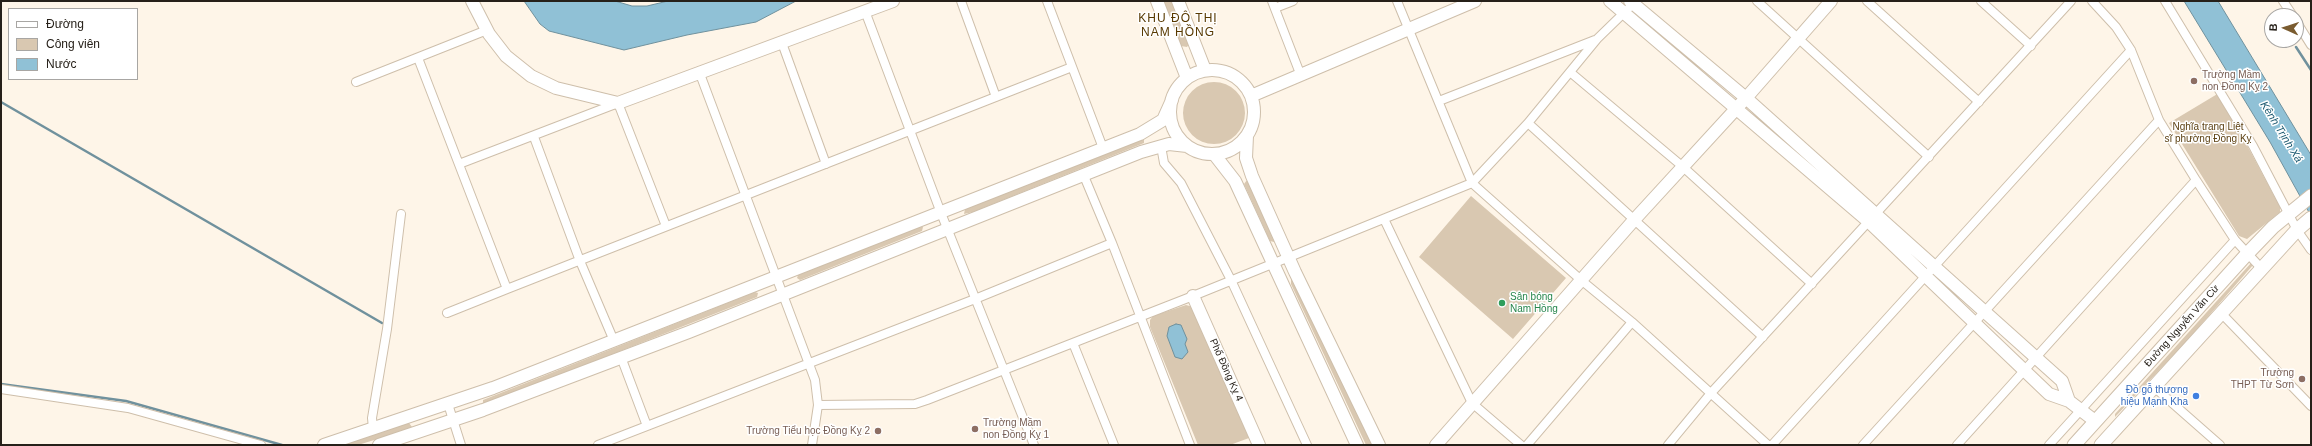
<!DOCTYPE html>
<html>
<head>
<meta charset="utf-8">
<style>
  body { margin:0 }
  #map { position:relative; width:2312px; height:446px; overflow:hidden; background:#fef5e8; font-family:Arial,sans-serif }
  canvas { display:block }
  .frame { position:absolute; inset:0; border:2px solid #262019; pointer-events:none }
  .legend { position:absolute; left:8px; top:8px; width:130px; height:72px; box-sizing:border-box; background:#fff; border:1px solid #a8a6a3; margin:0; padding:5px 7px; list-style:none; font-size:12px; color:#262019 }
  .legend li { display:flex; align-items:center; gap:8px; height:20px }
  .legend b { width:20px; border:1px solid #a8a6a3 }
  .north { position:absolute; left:2264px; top:8px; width:40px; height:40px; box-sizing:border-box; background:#fff; border:1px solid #a8a6a3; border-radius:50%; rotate:273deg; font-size:11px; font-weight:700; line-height:16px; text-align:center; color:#262019 }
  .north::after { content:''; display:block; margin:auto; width:14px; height:18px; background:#7a5c30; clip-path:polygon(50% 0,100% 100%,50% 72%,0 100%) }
</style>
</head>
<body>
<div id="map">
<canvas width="2312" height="446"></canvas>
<div class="frame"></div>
<ul class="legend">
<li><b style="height:5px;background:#fff"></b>Đường</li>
<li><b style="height:11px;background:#d9c8b1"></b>Công viên</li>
<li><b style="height:11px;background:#90c1d6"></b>Nước</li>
</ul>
<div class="north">B</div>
</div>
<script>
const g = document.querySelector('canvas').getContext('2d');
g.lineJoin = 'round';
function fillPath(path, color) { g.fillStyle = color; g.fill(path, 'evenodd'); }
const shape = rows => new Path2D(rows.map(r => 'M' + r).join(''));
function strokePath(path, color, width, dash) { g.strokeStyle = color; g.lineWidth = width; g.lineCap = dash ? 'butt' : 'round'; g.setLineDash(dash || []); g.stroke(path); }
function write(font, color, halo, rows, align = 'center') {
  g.font = font + ' Arial,sans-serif'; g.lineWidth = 3; g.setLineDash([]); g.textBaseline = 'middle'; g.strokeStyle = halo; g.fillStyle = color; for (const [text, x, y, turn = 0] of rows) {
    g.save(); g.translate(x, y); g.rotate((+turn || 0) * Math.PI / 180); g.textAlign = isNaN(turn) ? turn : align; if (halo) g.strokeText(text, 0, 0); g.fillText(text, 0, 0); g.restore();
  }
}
fillPath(shape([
  [1163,1,1172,1,1189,44,1187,47,1181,46],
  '1183 113a31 31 0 1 1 62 0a31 31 0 1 1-62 0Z',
  [2219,93,2280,207,2280,212,2247,239,2239,236,2169,123],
  [1140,139,1144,140,1144,143,973,212,964,214,965,209],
  [1247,180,1275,241,1274,242,1270,241,1244,184],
  [1471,196,1566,278,1513,339,1419,257],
  [919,227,923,227,922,231,800,280,797,278,798,275],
  [2251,263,2253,265,2185,343,2115,417,2115,414],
  [1291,278,1294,278,1372,445,1366,445,1291,284],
  [755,292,758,293,757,297,484,405,483,403,483,400],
  [1186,305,1193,307,1249,438,1230,445,1198,445,1150,327,1150,320,1153,316],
  [409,423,412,427,400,432,358,445,340,445]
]), '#d9c8b1');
const water = shape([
  [524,1,615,1,632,6,647,6,668,1,796,1,756,22,687,35,624,50,549,31,540,24,524,1],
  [2184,1,2218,1,2311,155,2311,216,2270,142,2184,1],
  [1176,324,1181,325,1187,339,1185,344,1188,352,1182,359,1175,357,1167,336,1169,327,1176,324]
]);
fillPath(water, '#90c1d6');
strokePath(water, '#70919d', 1);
strokePath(shape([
  [2296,47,2311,70],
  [1,102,382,323],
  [1,384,126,401,282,445]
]), '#70919d', 2.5);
const street = shape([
  [961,1,996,97],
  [1047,1,1103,148],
  [1272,1,1301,76],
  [1397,1,1472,183,1581,280,1632,322,1768,445],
  [1757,1,1929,157],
  [1867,1,1979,102],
  [1981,1,2031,46],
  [2092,1,2116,27,2131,50,2159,120,2196,180,2235,240,2261,268],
  [2165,1,2253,146,2297,230,2311,250],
  [2283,1,2293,16],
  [1275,8,1293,1],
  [865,11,941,213,1034,445],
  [2296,21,2311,45],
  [782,43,826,164],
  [418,58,507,289,447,313],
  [1570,72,1682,166,1812,284],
  [700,74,815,380,818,405,812,445],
  [356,82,487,30],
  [1439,101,1595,40],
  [1528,123,1763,337],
  [534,137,580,261,614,341],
  [1161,146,1164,163,1181,183,1231,280,1307,445],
  [459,164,618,103,666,226],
  [1084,176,1112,243,1190,445],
  [1384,219,1472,403,1521,445],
  [507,289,1072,67],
  [2222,314,2311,406],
  [1073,343,1114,445],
  [621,357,647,426],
  [2154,387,2220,445],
  [1,389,128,408,261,445],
  [448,404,461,445],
  [818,405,915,404,927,400,1193,296,1472,183,1528,123,1597,39,1633,4],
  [373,428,372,418,387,329,401,214],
  [598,445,975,299,1112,243],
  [1527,445,1632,322],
  [1668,445,1711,393,2071,1],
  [1772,445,2131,50],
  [1863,445,2159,120],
  [1957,445,2196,180],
  [2049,445,2235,240]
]);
const secondary = shape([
  [472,1,489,34,506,56,531,76,556,88,618,103,893,1],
  [1157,1,1187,78],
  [1178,1,1205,70],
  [1610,1,1869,222,2049,394,2069,401,2095,421],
  [1630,1,1746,98,2062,381,2069,401],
  '1170 112a42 42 0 1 1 84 0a42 42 0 1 1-84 0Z',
  [1251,96,1475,1],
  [1247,136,1246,158,1252,176,1295,272,1379,445],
  [1214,154,1235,181,1357,445],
  [1193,296,1259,445],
  [324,445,493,388,1140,134,1163,120,1172,100],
  [379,445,483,410,689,332,1141,152,1169,144,1187,146],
  [1436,445,1634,220,1746,98,1831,1]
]);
const primary = shape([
  [2074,445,2247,254,2273,227,2311,196],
  [2101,445,2297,230,2311,218]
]);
strokePath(street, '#cebfab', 10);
strokePath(secondary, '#cebfab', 14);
strokePath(primary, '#cebfab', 15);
strokePath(street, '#fff', 8);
strokePath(secondary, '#fff', 12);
strokePath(primary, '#fff', 13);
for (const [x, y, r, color] of [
  [2194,81,4,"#8d6e63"],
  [1502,303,4,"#2e9e5b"],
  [2302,379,4,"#8d6e63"],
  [2196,396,4,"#3f7fe0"],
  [975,429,4,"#8d6e63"],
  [878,431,4,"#8d6e63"]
]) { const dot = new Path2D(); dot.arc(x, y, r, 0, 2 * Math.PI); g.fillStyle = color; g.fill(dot); strokePath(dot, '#fff', 1.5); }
write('10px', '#785e54', '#fff', [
  ["Trường Mầm",2202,75],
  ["non Đồng Kỵ 2",2202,87],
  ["Trường",2294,373,"right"],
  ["THPT Từ Sơn",2294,385,"right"],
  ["Trường Mầm",983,423],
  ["non Đồng Kỵ 1",983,435],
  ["Trường Tiểu học Đồng Kỵ 2",870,431,"right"]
], 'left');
write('10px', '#5c4113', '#fff', [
  ["Nghĩa trang Liệt",2208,127],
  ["sĩ phường Đồng Kỵ",2208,139]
]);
write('10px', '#27864d', '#fff', [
  ["Sân bóng",1510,297],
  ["Nam Hồng",1510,309]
], 'left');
write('10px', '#262019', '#fff', [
  ["Đường Nguyễn Văn Cừ",2182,326,-48],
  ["Phố Đồng Kỵ 4",1226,370,66]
]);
write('10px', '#366cbe', '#fff', [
  ["Đồ gỗ thương",2188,390],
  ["hiệu Mạnh Kha",2188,402]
], 'right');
write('italic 11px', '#18576e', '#fff', [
  ["Kênh Trịnh Xá",2281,132,58]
]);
g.letterSpacing = '1px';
write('12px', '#583900', '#fff', [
  ["KHU ĐÔ THỊ",1178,19],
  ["NAM HỒNG",1178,33]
]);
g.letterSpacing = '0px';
</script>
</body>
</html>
